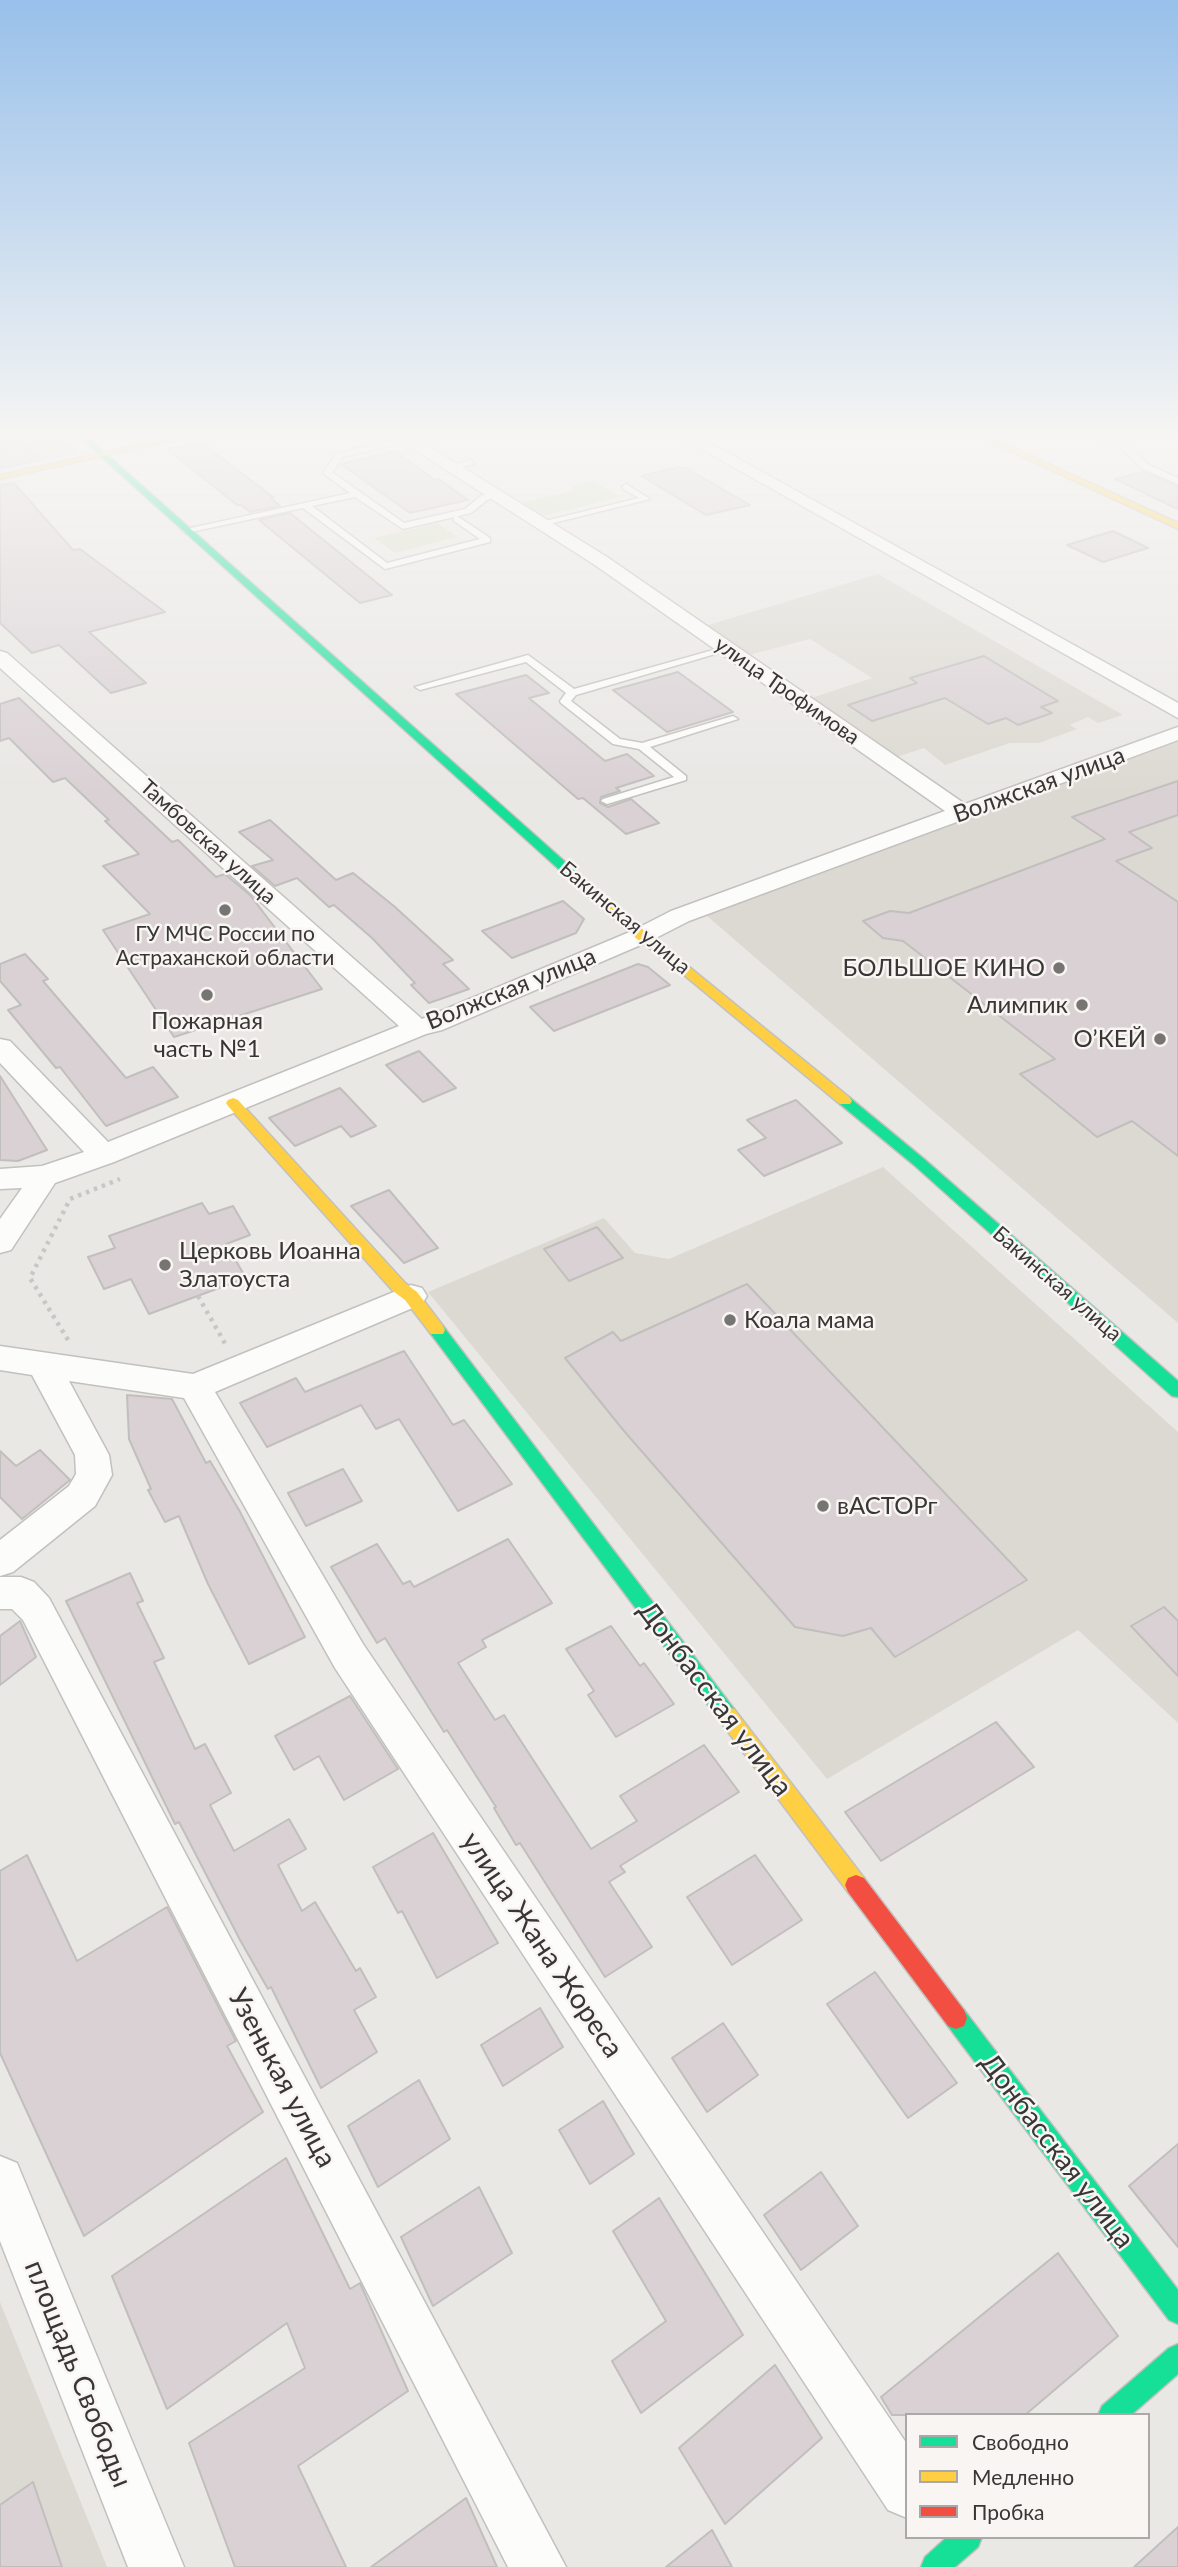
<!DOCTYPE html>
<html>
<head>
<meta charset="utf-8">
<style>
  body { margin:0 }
  #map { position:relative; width:1178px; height:2567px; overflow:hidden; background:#eae8e5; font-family:Lato,sans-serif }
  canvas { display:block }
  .legend { position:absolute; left:905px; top:2413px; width:245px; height:126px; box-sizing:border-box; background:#f8f5f2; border:2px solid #aba9a7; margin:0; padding:9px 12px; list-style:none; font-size:21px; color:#383736 }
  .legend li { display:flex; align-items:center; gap:14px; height:35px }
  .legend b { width:35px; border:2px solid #aba9a7 }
</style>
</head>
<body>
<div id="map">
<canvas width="1178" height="2567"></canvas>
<ul class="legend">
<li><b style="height:9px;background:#16e098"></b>Свободно</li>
<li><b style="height:9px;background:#ffcf43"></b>Медленно</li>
<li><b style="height:9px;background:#f24e42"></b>Пробка</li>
</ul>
</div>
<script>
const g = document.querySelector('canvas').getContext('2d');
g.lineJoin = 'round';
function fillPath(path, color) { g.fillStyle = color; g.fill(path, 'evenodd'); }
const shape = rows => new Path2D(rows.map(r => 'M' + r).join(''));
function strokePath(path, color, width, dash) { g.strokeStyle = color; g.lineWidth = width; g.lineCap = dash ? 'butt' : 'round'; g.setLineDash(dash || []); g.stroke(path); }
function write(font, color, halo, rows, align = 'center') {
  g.font = font + ' Lato,sans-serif'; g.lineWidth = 5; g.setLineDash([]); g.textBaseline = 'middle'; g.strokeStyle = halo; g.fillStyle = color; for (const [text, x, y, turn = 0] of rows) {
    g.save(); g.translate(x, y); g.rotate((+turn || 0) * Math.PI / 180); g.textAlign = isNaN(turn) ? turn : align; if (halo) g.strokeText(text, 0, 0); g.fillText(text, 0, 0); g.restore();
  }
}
fillPath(shape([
  [0,434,62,434,78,449,77,454,0,470],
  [878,574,1123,715,1098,723,1088,717,1070,725,1077,729,1039,743,1010,743,945,765,924,748,891,759,805,700,872,678,810,639,745,656,705,626],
  [1178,738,1178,1323,706,915],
  [883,1167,1178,1432,1178,1723,1078,1630,827,1779,428,1292,604,1218,635,1253,669,1259],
  [0,2302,107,2567,0,2567]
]), '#dcd9d2');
fillPath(shape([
  [594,481,621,497,536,518,516,504,575,490,571,486],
  [437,523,458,537,395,553,374,538]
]), '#d9dec8');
const building = shape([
  [0,434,13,434,39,460,0,468,0,434],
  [201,442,273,497,271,498,280,506,250,512,241,505,237,505,167,449,201,442],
  [395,451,435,480,439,479,468,500,410,513,341,464,395,451],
  [678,467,686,468,750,505,706,515,641,476,678,467],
  [1143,472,1178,486,1178,509,1115,479,1143,472],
  [14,483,73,550,80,549,165,612,89,632,146,683,111,693,59,645,32,653,0,623,0,485,14,483],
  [290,513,392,595,360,603,259,520,290,513],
  [1113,531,1148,548,1103,562,1067,545,1113,531],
  [984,656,1058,701,1041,707,1052,713,1018,725,1006,718,988,724,945,698,872,721,848,705,917,683,910,678,984,656],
  [678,672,733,712,667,732,613,690,678,672],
  [526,675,549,693,529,698,605,761,627,754,654,776,616,788,620,791,601,797,600,803,608,807,631,799,659,823,626,834,583,798,578,799,456,694,526,675],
  [19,698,172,842,178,840,216,877,225,874,250,895,322,989,174,1037,103,930,150,914,103,866,139,854,105,821,109,820,65,778,53,782,9,738,0,741,0,704,19,698],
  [1178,781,1178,815,1129,832,1152,848,1116,861,1178,902,1178,1156,1132,1121,1097,1137,1020,1074,1055,1059,903,941,883,938,863,921,890,911,909,913,1105,839,1072,817,1178,781],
  [270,820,336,880,353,873,395,907,453,960,443,964,469,989,429,1003,411,985,415,983,372,938,334,905,329,907,297,878,275,886,252,866,273,860,239,832,270,820],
  [563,901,584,919,576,933,512,958,482,931,563,901],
  [25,954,48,979,43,981,126,1078,153,1067,178,1097,106,1126,60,1067,56,1068,8,1010,21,1005,0,981,0,964,25,954],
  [638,964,648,967,670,985,554,1031,530,1007,638,964],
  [419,1051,456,1088,423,1102,386,1065,419,1051],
  [0,1076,47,1150,18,1161,0,1160,0,1076],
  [340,1088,376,1126,351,1137,341,1126,295,1146,269,1118,340,1088],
  [796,1100,842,1143,764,1176,738,1150,766,1138,747,1120,796,1100],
  [389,1190,438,1248,404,1263,351,1206,389,1190],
  [202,1203,209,1214,233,1206,250,1235,226,1244,246,1278,149,1314,131,1279,104,1289,88,1257,115,1248,109,1236,202,1203],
  [597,1227,623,1258,569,1281,544,1249,597,1227],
  [747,1284,1027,1580,895,1657,871,1628,843,1636,795,1627,624,1431,565,1358,613,1332,621,1341,747,1284],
  [404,1351,453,1425,464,1420,512,1484,458,1511,399,1419,376,1429,361,1405,267,1447,240,1403,296,1378,305,1392,404,1351],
  [127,1395,172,1399,206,1463,210,1461,239,1510,305,1637,249,1664,208,1584,179,1516,165,1522,148,1490,151,1489,129,1439,127,1395],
  [40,1450,70,1480,22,1519,0,1497,0,1451,16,1466,40,1450],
  [343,1469,362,1501,306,1526,288,1493,343,1469],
  [508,1539,552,1603,482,1640,486,1647,458,1663,495,1720,504,1715,591,1849,637,1821,620,1796,704,1745,739,1792,620,1866,625,1872,609,1882,652,1947,605,1977,520,1843,516,1845,494,1808,496,1807,447,1730,444,1732,385,1638,377,1643,331,1567,377,1544,403,1584,410,1581,414,1587,508,1539],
  [130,1573,143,1601,137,1603,164,1658,154,1662,195,1749,205,1744,231,1793,210,1805,234,1851,289,1819,306,1849,278,1865,302,1911,315,1902,356,1971,360,1968,376,1997,354,2010,377,2052,321,2088,271,1987,268,1989,240,1940,179,1822,175,1824,66,1601,130,1573],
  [1164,1607,1178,1621,1178,1676,1131,1626,1164,1607],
  [20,1621,36,1657,0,1685,0,1636,20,1621],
  [611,1626,640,1666,644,1663,674,1704,616,1737,588,1695,594,1691,566,1649,611,1626],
  [350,1696,398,1769,344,1800,319,1756,294,1770,275,1736,350,1696],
  [996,1722,1034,1767,881,1861,845,1812,996,1722],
  [433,1833,498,1943,437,1978,402,1911,398,1913,373,1867,433,1833],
  [27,1855,77,1961,167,1907,236,2041,227,2046,263,2112,84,2236,0,2053,0,1871,27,1855],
  [755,1855,802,1920,732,1965,687,1897,755,1855],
  [875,1972,957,2083,908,2118,827,2004,875,1972],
  [540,2008,563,2047,503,2086,481,2045,540,2008],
  [723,2023,758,2075,707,2112,672,2058,723,2023],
  [419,2080,450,2139,378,2187,348,2126,419,2080],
  [603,2101,634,2154,590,2184,559,2130,603,2101],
  [1178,2144,1178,2247,1129,2186,1178,2144],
  [286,2158,350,2289,360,2283,408,2391,298,2466,346,2567,235,2567,189,2443,305,2368,287,2323,167,2409,112,2276,286,2158],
  [821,2172,858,2226,801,2270,764,2215,821,2172],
  [479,2187,512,2253,433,2306,401,2237,479,2187],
  [659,2198,743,2335,641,2413,612,2361,666,2321,613,2231,659,2198],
  [1058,2253,1118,2336,1025,2415,892,2415,881,2397,1058,2253],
  [775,2365,822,2438,725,2524,679,2448,775,2365],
  [33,2482,62,2567,0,2567,0,2505,33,2482],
  [466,2498,497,2567,371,2567,466,2498],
  [1178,2527,1178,2567,1134,2567,1178,2527],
  [712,2530,732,2567,666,2567,712,2530]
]);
fillPath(building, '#dad1d5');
strokePath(building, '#c1bfbe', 2);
const lane = shape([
  [1089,434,1100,434,1126,444,1149,465,1178,478,1178,484,1143,469,1120,448,1089,434],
  [406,437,409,441,343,457,332,472,404,523,465,509,481,496,495,492,499,495,487,500,471,513,403,529,355,497,312,506,387,563,480,539,454,521,454,517,457,516,490,538,490,542,385,569,303,508,186,533,182,530,350,493,323,473,337,453,406,437],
  [471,460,474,464,451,469,447,467,471,460],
  [626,484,650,499,541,526,537,523,639,498,623,489,622,487,626,484],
  [724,647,732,649,576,695,571,701,620,739,642,743,733,716,738,719,650,747,686,776,686,780,607,804,601,801,603,799,674,777,639,749,613,744,561,703,560,701,566,693,526,662,420,690,415,687,528,655,574,689,724,647]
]);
const street = shape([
  [390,434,409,434,607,557,965,804,1178,727,1178,740,689,921,650,941,442,1030,426,1034,114,1162,55,1183,11,1250,0,1253,0,1219,22,1188,0,1189,0,1169,42,1166,84,1152,0,1063,0,1039,10,1041,108,1142,399,1026,0,668,0,651,7,653,422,1019,632,931,671,911,945,811,595,565,390,434],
  [675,434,694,434,1178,703,1178,718,675,434],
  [411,1285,422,1288,427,1296,422,1304,215,1392,363,1644,907,2444,907,2518,888,2510,335,1668,184,1398,69,1381,109,1455,112,1475,95,1506,13,1572,0,1576,0,1540,69,1486,76,1474,75,1455,32,1375,0,1370,0,1346,193,1374,411,1285],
  [0,1577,21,1577,34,1582,49,1598,566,2567,508,2567,23,1620,12,1609,0,1609,0,1577],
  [0,2156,17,2163,184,2567,128,2567,0,2241,0,2156]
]);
const fast = shape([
  [76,434,84,434,590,884,590,890,582,890,76,434],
  [845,1096,850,1098,924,1159,1178,1381,1178,1397,1172,1396,914,1165,840,1104,838,1101,845,1096],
  [437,1324,443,1326,734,1709,737,1715,734,1721,727,1724,720,1721,431,1334,429,1330,431,1326,437,1324],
  [956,2007,964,2010,1178,2290,1178,2324,1169,2320,948,2026,945,2018,948,2010,956,2007],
  [1178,2344,1178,2374,1131,2415,1098,2415,1102,2406,1169,2348,1178,2344],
  [947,2537,982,2537,978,2547,955,2567,921,2567,925,2557,947,2537]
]);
const slow = shape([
  [188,434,202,434,0,479,0,475,188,434],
  [973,434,983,434,1178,523,1178,529,973,434],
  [586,883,850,1098,852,1101,850,1104,840,1104,666,960,637,939,582,890,580,887,586,883],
  [233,1098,238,1100,405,1283,417,1292,443,1326,445,1330,443,1334,431,1334,405,1300,393,1291,228,1106,226,1103,228,1100,233,1098],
  [727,1706,734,1709,864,1878,867,1885,864,1892,856,1895,848,1892,720,1721,717,1715,720,1709,727,1706]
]);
const jam = shape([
  [856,1875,864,1878,964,2010,967,2018,964,2026,956,2029,948,2026,848,1892,845,1885,848,1878,856,1875]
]);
strokePath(lane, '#c2c1bf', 3);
strokePath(street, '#c2c1bf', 3);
strokePath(fast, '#c2c1bf', 3);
strokePath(slow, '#c2c1bf', 3);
strokePath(jam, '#c2c1bf', 3);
strokePath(shape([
  [198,1296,227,1347],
  [68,1340,30,1278,70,1199,120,1179]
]), '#c8c7c6', 4.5, [3.5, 5]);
fillPath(lane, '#fcfcfb');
fillPath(street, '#fcfcfb');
fillPath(fast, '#16e098');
fillPath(slow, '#ffcf43');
fillPath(jam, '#f24e42');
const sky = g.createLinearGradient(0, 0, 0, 793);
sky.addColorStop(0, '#98c0ea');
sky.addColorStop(0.55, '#f6f5f3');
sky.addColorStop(1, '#f6f5f300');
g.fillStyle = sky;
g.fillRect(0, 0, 1178, 793);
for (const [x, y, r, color] of [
  [225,910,7,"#767573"],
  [1059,968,7,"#767573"],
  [207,995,7,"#767573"],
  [1082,1005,7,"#767573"],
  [1160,1039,7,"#767573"],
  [165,1265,7,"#767573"],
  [730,1320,7,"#767573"],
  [823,1506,7,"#767573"]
]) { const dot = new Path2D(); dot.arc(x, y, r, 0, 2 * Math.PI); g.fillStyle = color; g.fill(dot); strokePath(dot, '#f8f5f2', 2.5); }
write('21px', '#383736', '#f8f5f2', [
  ["улица Трофимова",787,691,35],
  ["Тамбовская улица",208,842,42],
  ["Бакинская улица",625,918,40],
  ["Бакинская улица",1057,1284,41]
]);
write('21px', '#383736', '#f8f5f2', [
  ["ГУ МЧС России по",225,934],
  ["Астраханской области",225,958]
]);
write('24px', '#383736', '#f8f5f2', [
  ["Волжская улица",1039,785,-20],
  ["Волжская улица",511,989,-22]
]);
write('24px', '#383736', '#f8f5f2', [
  ["БОЛЬШОЕ КИНО",1045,968],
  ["Алимпик",1068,1005],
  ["Пожарная",207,1021,"center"],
  ["часть №1",207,1049,"center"],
  ["О’КЕЙ",1146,1039],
  ["Церковь Иоанна",179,1251,"left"],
  ["Златоуста",179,1279,"left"],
  ["Коала мама",744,1320,"left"],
  ["вАСТОРг",837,1506,"left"]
], 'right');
write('28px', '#383736', '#f8f5f2', [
  ["Донбасская улица",715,1699,53],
  ["улица Жана Жореса",542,1945,56],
  ["Узенькая улица",282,2078,62],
  ["Донбасская улица",1057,2151,53],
  ["площадь Свободы",78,2374,68]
]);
</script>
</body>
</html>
